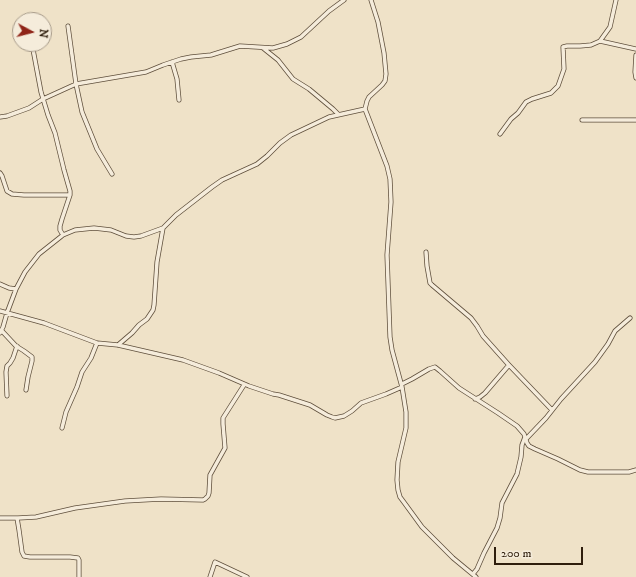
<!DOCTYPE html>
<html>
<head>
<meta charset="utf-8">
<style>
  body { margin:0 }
  #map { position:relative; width:636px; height:577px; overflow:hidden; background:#efe2c8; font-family:"IM FELL DW Pica",serif }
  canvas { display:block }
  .north { position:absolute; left:12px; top:12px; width:40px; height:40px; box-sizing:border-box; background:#f5ecdb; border:1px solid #a69a89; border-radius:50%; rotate:97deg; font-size:11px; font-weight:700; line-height:16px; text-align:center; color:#2f1e0d }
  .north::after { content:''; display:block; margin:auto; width:14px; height:18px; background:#8f2418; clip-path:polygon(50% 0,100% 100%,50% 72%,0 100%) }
  .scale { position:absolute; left:494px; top:547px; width:89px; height:18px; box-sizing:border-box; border:2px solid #2f1e0d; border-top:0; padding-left:5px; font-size:12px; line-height:14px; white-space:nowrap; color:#2f1e0d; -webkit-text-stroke:3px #f5ecdb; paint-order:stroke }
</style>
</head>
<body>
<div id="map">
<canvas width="636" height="577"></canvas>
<div class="north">N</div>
<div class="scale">200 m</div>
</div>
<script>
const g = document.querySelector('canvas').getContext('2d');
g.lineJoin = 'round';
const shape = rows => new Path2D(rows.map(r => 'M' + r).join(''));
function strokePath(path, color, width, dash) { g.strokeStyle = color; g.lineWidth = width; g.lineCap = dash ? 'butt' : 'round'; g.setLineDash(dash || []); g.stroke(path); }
const street = shape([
  [371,0,378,22,384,53,386,74,385,81,382,85,369,97,367,101,365,109,387,166,390,179,391,202,387,255,390,337,392,350,402,387,406,412,406,428,398,462,397,480,398,490,400,497,403,501,422,527,453,558,476,577],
  [68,26,76,84,82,112,97,149,112,174],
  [600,41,636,49],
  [32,44,41,92,48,115,55,133,64,170,70,191,70,195,62,219,60,226,60,230,63,235],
  [263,48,278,60,293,79,309,89,333,109,338,114],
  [636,55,635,72,636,78],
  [172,62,177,79,179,100],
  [0,117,7,116,29,108,43,99,76,84,146,72,163,65,181,59,191,57,211,55,240,46,273,48,287,44,301,37,329,11,344,0],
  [582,120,636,120],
  [500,134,511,119,518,113,526,102,532,99,551,93,558,86,564,69,563,47,567,46,580,46,591,45,600,41,610,27,616,0],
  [0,173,2,176,7,191,12,194,24,195,70,195],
  [426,252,427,266,430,283,432,285,471,318,477,326,483,336,508,364,552,410],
  [0,284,9,288,16,289],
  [0,311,44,323,97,343,118,345,183,360,219,373,249,386,273,394,279,395,310,405,327,415,332,417,335,418,344,416,352,411,361,403,386,394,402,387],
  [2,331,16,346,24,351,32,357,32,361,28,377,26,390],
  [0,333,3,327,7,313,16,289,25,272,39,254,63,235,75,230,94,228,111,230,126,236,134,237,141,236,163,228,176,215,212,187,222,180,257,164,267,156,280,143,291,135,329,117,365,109],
  [118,345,132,333,139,325,147,319,153,310,154,305,157,262,163,228],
  [402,384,412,379,429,369,435,367,440,371,459,388,498,413,517,426,524,434,527,443,529,446,535,449,558,459,580,470,588,472,629,472,636,470],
  [7,396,6,372,7,366,10,363,13,358,17,346],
  [475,399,480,397,485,393,509,365],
  [62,428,66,412,77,387,82,372,91,358,97,343],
  [526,439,546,418,561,399,595,362,608,344,615,331,630,318],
  [0,518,18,518,36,517,75,508,125,501,161,499,203,500,205,499,208,496,209,493,210,475,225,448,223,424,223,418,244,385],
  [17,518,19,530,22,552,24,556,30,557,70,557,78,558,79,560,79,577],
  [473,574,477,569,484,553,497,528,500,518,502,503,517,474,521,457,522,445,525,437],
  [210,577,215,562,247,577]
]);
strokePath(street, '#5f4f3c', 5);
strokePath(street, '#f5ecdb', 3.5);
</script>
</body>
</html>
